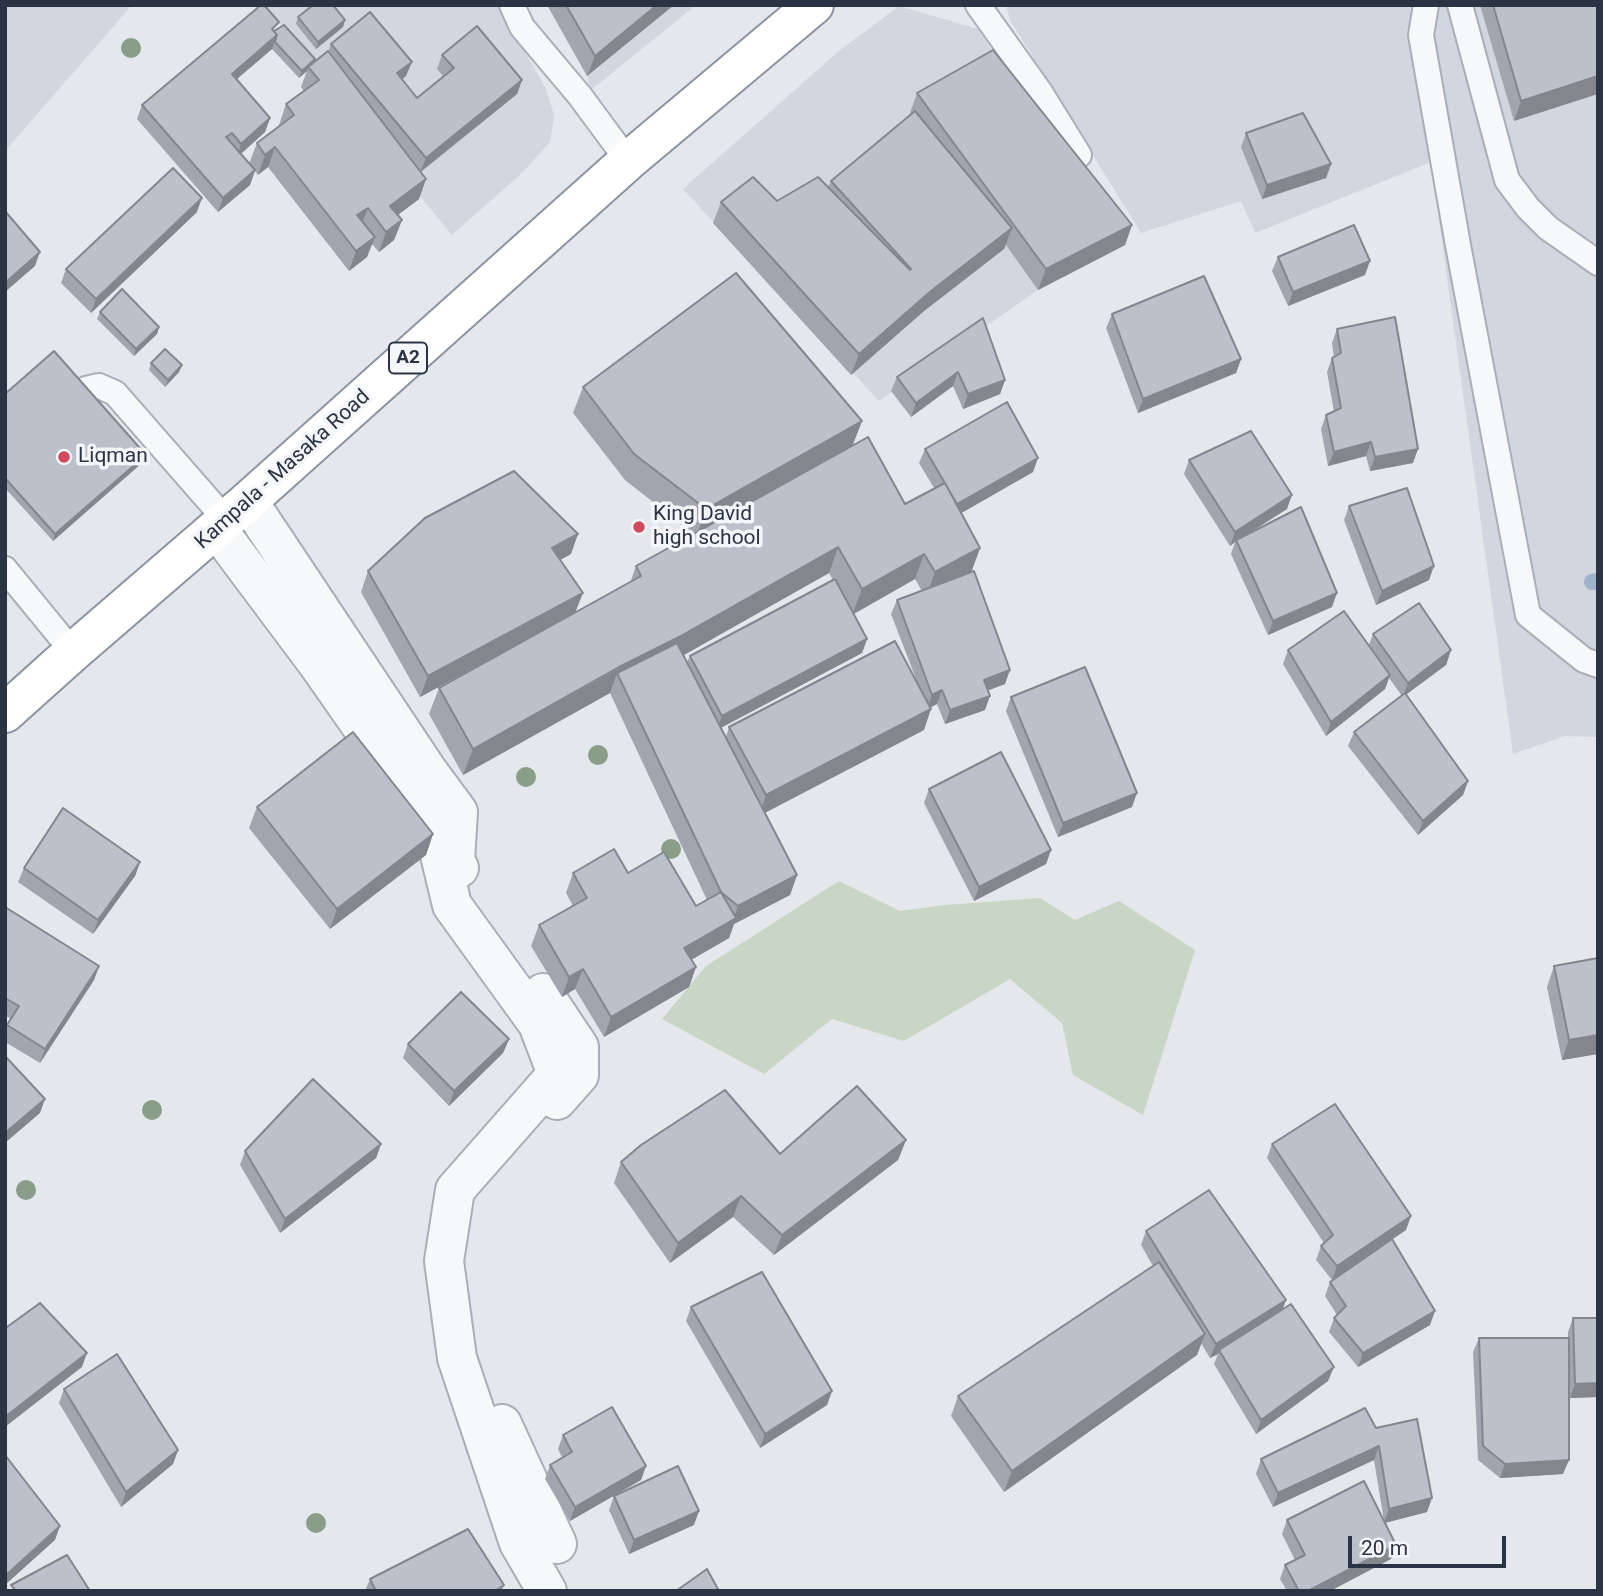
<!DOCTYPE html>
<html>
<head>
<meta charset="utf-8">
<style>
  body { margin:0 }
  #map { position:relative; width:1603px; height:1596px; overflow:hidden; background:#e4e7ec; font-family:Roboto,sans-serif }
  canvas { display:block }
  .frame { position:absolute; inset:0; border:7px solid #2b3445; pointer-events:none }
  .scale { position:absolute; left:1348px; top:1536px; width:158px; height:32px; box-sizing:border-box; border:4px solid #2b3445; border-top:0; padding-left:9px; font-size:21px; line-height:24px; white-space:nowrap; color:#2b3445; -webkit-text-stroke:5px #f4f6f9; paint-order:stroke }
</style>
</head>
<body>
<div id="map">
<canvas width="1603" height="1596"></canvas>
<div class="frame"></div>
<div class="scale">20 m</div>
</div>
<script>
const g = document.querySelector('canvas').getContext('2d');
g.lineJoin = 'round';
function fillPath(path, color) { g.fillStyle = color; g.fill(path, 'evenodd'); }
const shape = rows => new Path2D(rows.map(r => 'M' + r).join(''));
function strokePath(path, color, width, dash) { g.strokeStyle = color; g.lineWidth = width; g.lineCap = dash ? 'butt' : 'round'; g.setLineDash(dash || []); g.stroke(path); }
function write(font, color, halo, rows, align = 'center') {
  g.font = font + ' Roboto,sans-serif'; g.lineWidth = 7; g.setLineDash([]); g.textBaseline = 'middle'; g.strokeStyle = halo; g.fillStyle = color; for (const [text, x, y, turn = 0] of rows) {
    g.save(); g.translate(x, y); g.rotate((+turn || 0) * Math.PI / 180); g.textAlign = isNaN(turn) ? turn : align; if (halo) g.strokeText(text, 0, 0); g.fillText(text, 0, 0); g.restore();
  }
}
fillPath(shape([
  [5,5,132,5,5,151],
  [264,5,499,5,546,89,554,115,550,142,523,172,452,235],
  [674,5,696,5,591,90,587,76],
  [1006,5,1598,5,1598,737,1565,736,1513,754,1431,162,1255,233,1241,201,1141,233,1010,20],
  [899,6,978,29,1125,245,1038,290,879,401,683,189,840,50]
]), '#d2d6de');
fillPath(shape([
  [839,881,900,911,945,905,1040,898,1075,920,1119,901,1195,950,1143,1115,1073,1075,1062,1023,1010,979,904,1041,832,1019,764,1074,662,1019,706,966]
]), '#c9d6c5');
strokePath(shape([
  [1592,582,1598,581]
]), '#9fb4cc', 16);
const service = shape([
  [512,5,522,27,580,96,628,161],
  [978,5,1040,92,1079,155],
  [1426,5,1421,35,1458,245,1528,615,1584,660,1598,665],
  [1460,5,1507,180,1528,208,1548,228,1598,263],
  [82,393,86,389,99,386,115,393,226,520],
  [5,569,73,652]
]);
const minor = shape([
  [248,501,427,770,458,812,455,861,459,868],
  [217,529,318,664,434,830,452,905,538,1024,557,1074,455,1190,444,1261,457,1358,519,1543,547,1591],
  [543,993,579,1047,579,1075,557,1100],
  [502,1424,557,1544]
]);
const trunk = shape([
  [5,713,73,652,248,501,628,161,814,5]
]);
strokePath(service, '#a9aeb7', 28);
strokePath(minor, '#a9aeb7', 42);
strokePath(trunk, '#8b94a3', 42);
strokePath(service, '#f7f8fa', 24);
strokePath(minor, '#f7f8fa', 38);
strokePath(trunk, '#fff', 38);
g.fillStyle = '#899d89';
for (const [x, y] of [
  [131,48],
  [598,755],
  [526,777],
  [671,849],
  [152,1110],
  [26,1190],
  [316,1523]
]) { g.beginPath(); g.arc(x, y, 10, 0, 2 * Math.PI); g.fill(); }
fillPath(shape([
  [547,5,674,5,587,76],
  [1480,5,1598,5,1514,121],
  [298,17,345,20,343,27,316,49,296,24],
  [276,29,313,63,328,52,331,44,406,76,402,79,417,98,443,76,437,69,442,55,522,80,517,94,421,172,426,179,419,199,398,215,402,220,394,240,379,252,372,244,367,257,349,271,268,167,258,175,255,171,250,185,218,212,137,119,142,105],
  [272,49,299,78,307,71,301,87,304,91,286,104,279,125,280,126,257,143,249,164,241,154,265,132,270,118,236,80],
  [917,93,1132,225,1125,245,1038,290,1006,245,1004,249,924,311,851,375,713,223,721,202,777,201,828,187,831,181,911,115,910,113],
  [1246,133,1331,164,1326,178,1262,199,1241,147],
  [197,212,91,313,61,283,66,269],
  [1278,257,1365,275,1288,306,1272,271],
  [100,312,159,327,157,334,134,356,97,319],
  [1112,314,1241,359,1236,373,1138,413,1106,328],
  [983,318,1005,380,1000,394,963,409,953,386,911,417,891,391,897,377],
  [1337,329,1413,463,1370,471,1366,456,1328,466,1321,429,1326,415,1334,412,1327,372,1332,358,1334,357,1332,343],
  [151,363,182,365,179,372,165,387,149,370],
  [583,387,862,421,852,446,905,504,934,488,919,463,925,449,1033,472,961,513,980,548,971,572,1005,684,988,690,985,710,945,724,937,704,930,708,924,730,765,812,797,875,790,895,734,924,729,938,691,960,696,967,689,987,604,1037,575,989,562,997,531,946,539,925,573,906,566,893,573,873,628,873,696,906,707,900,610,693,463,775,429,714,439,688,539,633,420,697,361,592,368,571,571,554,560,560,575,613,630,583,636,566,694,534,625,480,573,413],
  [829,573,833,580,690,656,687,662,683,655],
  [915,579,922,591,897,600,891,614,918,684,729,727,726,737,721,727,862,653,867,639,853,614],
  [5,394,146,455,143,462,53,541,5,488],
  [1189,460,1287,509,1248,534,1332,607,1268,635,1231,554,1235,542,1230,546,1184,474],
  [1349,506,1429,580,1376,605,1344,520],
  [1373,634,1451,650,1446,665,1406,694,1468,781,1463,795,1418,835,1348,746,1354,732,1402,696,1389,678,1385,689,1326,736,1283,664,1288,650,1369,645],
  [1011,697,1132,807,1058,837,1006,711],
  [929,789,1051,850,1046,864,974,901,924,803],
  [257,807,433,834,426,855,330,929,249,828],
  [140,862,135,876,93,934,18,882,24,868],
  [5,907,99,966,94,980,40,1063,5,1042,5,1030,11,1019,5,1015],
  [1554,966,1598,1054,1562,1060,1547,987],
  [509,1039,503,1053,449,1106,403,1058,408,1044],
  [906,1140,898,1160,774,1255,733,1217,670,1263,614,1183,621,1162,780,1154],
  [381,1144,376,1158,280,1233,240,1165,245,1151],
  [1272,1144,1406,1230,1392,1239,1430,1325,1358,1367,1329,1332,1334,1318,1337,1315,1325,1296,1330,1282,1332,1280,1316,1260,1321,1246,1324,1243,1267,1158],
  [1146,1231,1283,1309,1328,1381,1256,1434,1214,1364,1218,1354,1210,1358,1201,1343,1197,1355,1004,1492,951,1416,958,1396,1153,1266,1141,1245],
  [691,1307,832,1391,827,1405,760,1448,686,1321],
  [1573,1318,1598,1318,1598,1397,1570,1398,1569,1382,1563,1474,1500,1478,1478,1460,1473,1352,1479,1338,1568,1338,1568,1332],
  [64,1389,178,1450,173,1464,121,1507,59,1403],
  [1376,1428,1427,1512,1385,1523,1396,1545,1391,1559,1330,1591,1287,1591,1280,1579,1285,1565,1295,1560,1282,1534,1287,1520,1384,1521,1374,1460,1273,1507,1256,1474,1261,1459],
  [563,1435,646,1466,641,1480,570,1521,545,1479,550,1465,562,1457,558,1449],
  [614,1496,694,1525,629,1554,609,1510],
  [370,1579,504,1585,502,1591,365,1591]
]), '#a1a5ae');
fillPath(shape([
  [657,5,674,5,587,76,595,56],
  [345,20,343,27,316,49,318,42],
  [277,35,272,49,226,88,232,74],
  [315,59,312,66,308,67,307,71,299,78,302,71],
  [412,62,406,76,392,87,397,73],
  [1598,76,1598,94,1514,121,1521,101],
  [522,80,517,94,420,172,426,158],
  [270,118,265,132,236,158,241,144],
  [275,147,268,167,258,175,265,155],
  [1331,164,1326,178,1262,199,1267,185],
  [255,170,250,185,218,212,223,198],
  [426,179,419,199,383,226,390,206],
  [202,198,197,212,91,313,96,299],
  [368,208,360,228,357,215],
  [402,220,394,240,379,252,386,232],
  [1132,225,1125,245,1038,290,1046,269],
  [1012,228,1004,249,924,311,851,375,859,354,931,291],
  [375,237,367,257,349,271,356,251],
  [40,252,35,266,5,292,5,283],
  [1370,261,1365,275,1288,306,1293,292],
  [159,327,157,334,134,356,136,349],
  [1241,359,1236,373,1138,413,1143,399],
  [182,365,179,372,165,387,168,380],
  [958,372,953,386,911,417,916,403],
  [1005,380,1000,394,963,409,968,394],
  [862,421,852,447,697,535,706,509],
  [1371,442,1366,456,1328,466,1334,452],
  [1418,449,1413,463,1370,471,1375,457],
  [146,455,143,462,53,541,55,534],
  [1038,458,1033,472,951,519,956,505],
  [1292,495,1287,509,1236,541,1236,540,1235,542,1230,546,1235,532],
  [578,534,571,554,545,568,552,548],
  [838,547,829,573,670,663,617,673,610,693,463,775,473,749],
  [980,548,971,573,926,598,935,572],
  [924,554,915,579,852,615,862,589],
  [1434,566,1429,580,1376,605,1382,591],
  [583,593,575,613,420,697,428,676],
  [1337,593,1332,607,1268,635,1273,621],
  [867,639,862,653,717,730,722,716],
  [1451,650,1446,665,1403,697,1408,683],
  [1010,670,1005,684,979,694,984,680],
  [1390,675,1385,689,1326,736,1331,722],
  [942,690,937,704,927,709,932,695],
  [990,696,985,710,945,724,950,710],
  [931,709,924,730,759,816,766,795],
  [1468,781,1463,795,1418,835,1423,821],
  [1137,793,1132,807,1058,837,1063,823],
  [433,834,426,855,330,929,337,909],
  [1051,850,1046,864,974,901,979,887],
  [140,862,135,876,93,934,98,920],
  [797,875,790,895,734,924,729,938,677,968,684,948,733,920,738,906],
  [99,966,94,980,40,1063,45,1049],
  [696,967,689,987,604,1037,611,1017],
  [583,969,575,989,562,997,569,977],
  [1598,1035,1598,1054,1562,1060,1569,1040],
  [509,1039,503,1053,449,1106,454,1091],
  [45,1099,40,1113,5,1143,5,1133],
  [906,1140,898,1160,774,1255,782,1235],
  [381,1144,376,1158,280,1233,285,1219],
  [741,1196,733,1217,670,1263,678,1243],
  [1411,1216,1406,1230,1332,1280,1337,1266],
  [1286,1300,1281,1314,1219,1350,1218,1354,1210,1358,1216,1344],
  [1435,1311,1430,1325,1358,1367,1363,1353],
  [1205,1334,1197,1355,1004,1492,1012,1471],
  [87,1353,82,1367,5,1427,5,1417],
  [1334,1367,1328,1381,1256,1434,1261,1420],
  [1598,1383,1598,1397,1570,1398,1575,1384],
  [832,1391,827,1405,760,1448,765,1434],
  [1379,1446,1374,1460,1273,1507,1278,1493],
  [178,1450,173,1464,121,1507,126,1492],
  [1569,1460,1563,1474,1500,1478,1505,1464],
  [646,1466,641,1480,570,1521,575,1507],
  [1432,1498,1427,1512,1384,1523,1389,1509],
  [699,1511,694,1525,629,1554,634,1540],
  [60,1526,55,1540,5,1585,5,1576],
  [1396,1545,1391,1559,1330,1591,1308,1591]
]), '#83868d');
const building = shape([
  [261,5,264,5,279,22,272,29,277,35,232,74,270,118,241,144,232,133,226,137,255,170,223,198,142,105,261,5],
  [313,5,333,5,345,20,318,42,298,17,313,5],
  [566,5,657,5,595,56,566,5],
  [1493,5,1598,5,1598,76,1521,101,1493,5],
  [370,12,412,62,397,73,417,98,454,68,442,55,477,26,522,80,426,158,331,44,370,12],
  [284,25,315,59,302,71,275,42,277,35,274,31,284,25],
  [993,50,1132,225,1046,269,917,93,993,50],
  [328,51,426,179,390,206,402,220,386,232,368,208,357,215,375,237,356,251,275,147,265,155,257,143,294,115,286,104,319,80,308,67,328,51],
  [915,111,1012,228,931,291,859,354,721,202,753,177,777,201,818,177,910,270,911,269,831,181,915,111],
  [1303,113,1331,164,1267,185,1246,133,1303,113],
  [173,168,202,198,96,299,66,269,173,168],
  [5,211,40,252,5,283,5,211],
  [1354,225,1370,261,1293,292,1278,257,1354,225],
  [736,273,862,421,706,509,634,454,583,387,736,273],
  [1204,276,1241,359,1143,399,1112,314,1204,276],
  [122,289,159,327,136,349,100,312,122,289],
  [1395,317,1418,449,1375,457,1371,442,1334,452,1326,415,1341,408,1332,358,1341,353,1337,329,1395,317],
  [983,318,1005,380,968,394,958,372,916,403,897,377,983,318],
  [165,349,182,365,168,380,151,363,165,349],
  [54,351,146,455,55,534,5,478,5,394,54,351],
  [1007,402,1038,458,957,504,925,449,1007,402],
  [1251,431,1292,495,1235,532,1189,460,1251,431],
  [868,437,905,504,945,483,980,548,935,572,924,554,862,589,838,547,679,637,619,667,473,749,439,688,641,576,636,566,868,437],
  [514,471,578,534,552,548,583,593,428,676,368,571,425,518,514,471],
  [1407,488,1434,566,1382,591,1349,506,1407,488],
  [1301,507,1337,593,1273,621,1236,540,1301,507],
  [974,571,1010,670,984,680,990,696,950,710,942,690,932,695,897,600,974,571],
  [835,579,867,639,722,716,690,656,835,579],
  [1419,603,1451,650,1408,683,1373,634,1419,603],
  [1344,611,1390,675,1331,722,1288,650,1344,611],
  [895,641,931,709,766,795,729,727,895,641],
  [677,643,797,875,738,906,721,892,617,673,677,643],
  [1085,667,1137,793,1063,823,1011,697,1085,667],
  [1405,693,1468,781,1423,821,1354,732,1405,693],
  [353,732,433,834,337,909,257,807,353,732],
  [1001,752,1051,850,979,887,929,789,1001,752],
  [63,808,140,862,98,920,24,868,63,808],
  [614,849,628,873,664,852,696,906,721,892,736,918,684,948,696,967,611,1017,583,969,569,977,539,925,587,898,573,873,614,849],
  [5,907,99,966,45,1049,7,1025,19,1006,5,998,5,907],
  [1598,958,1598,1035,1569,1040,1554,966,1598,958],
  [461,992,509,1039,454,1091,408,1044,461,992],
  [5,1056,45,1099,5,1133,5,1056],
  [313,1079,381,1144,285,1219,245,1151,313,1079],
  [857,1086,906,1140,782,1235,741,1196,678,1243,621,1162,641,1145,725,1090,780,1154,857,1086],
  [1335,1104,1411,1216,1337,1266,1321,1246,1333,1235,1272,1144,1335,1104],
  [1209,1190,1286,1300,1216,1344,1146,1231,1209,1190],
  [1392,1239,1435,1311,1363,1353,1334,1318,1346,1306,1330,1282,1392,1239],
  [1159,1262,1205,1334,1012,1471,958,1396,1159,1262],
  [762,1272,832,1391,765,1434,691,1307,762,1272],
  [40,1303,87,1353,5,1417,5,1325,7,1327,40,1303],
  [1291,1304,1334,1367,1261,1420,1219,1350,1291,1304],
  [1573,1318,1598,1318,1598,1383,1575,1384,1573,1318],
  [1479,1338,1569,1338,1569,1460,1505,1464,1483,1446,1479,1338],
  [117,1354,178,1450,126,1492,64,1389,117,1354],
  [612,1407,646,1466,575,1507,550,1465,572,1452,563,1435,612,1407],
  [1365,1408,1376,1428,1417,1419,1432,1498,1389,1509,1379,1446,1278,1493,1261,1459,1365,1408],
  [5,1455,60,1526,5,1576,5,1455],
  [678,1466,699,1511,634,1540,614,1496,678,1466],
  [1364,1481,1396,1545,1308,1591,1299,1591,1285,1565,1305,1555,1287,1520,1364,1481],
  [468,1529,504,1585,495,1591,376,1591,370,1579,468,1529],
  [67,1555,90,1591,16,1591,11,1585,67,1555],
  [707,1569,719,1591,676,1591,707,1569]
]);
fillPath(building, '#bbc0ca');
strokePath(building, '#83868d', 2);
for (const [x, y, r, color] of [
  [64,457,7,"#d1495b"],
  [639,527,7,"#d1495b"]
]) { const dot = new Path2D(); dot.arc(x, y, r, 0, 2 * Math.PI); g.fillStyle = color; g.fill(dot); strokePath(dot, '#f4f6f9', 2.5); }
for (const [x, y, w] of [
  [408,358,38]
]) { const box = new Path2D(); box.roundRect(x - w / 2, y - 15.5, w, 31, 5); g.fillStyle = '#f4f6f9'; g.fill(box); strokePath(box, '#2b3445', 2); }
write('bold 19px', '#2b3445', null, [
  ["A2",408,358]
]);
write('21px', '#2b3445', '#f4f6f9', [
  ["Liqman",78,457],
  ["King David",653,515],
  ["high school",653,539]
], 'left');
write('21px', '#2b3445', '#f4f6f9', [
  ["Kampala - Masaka Road",283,470,-42]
]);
</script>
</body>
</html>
